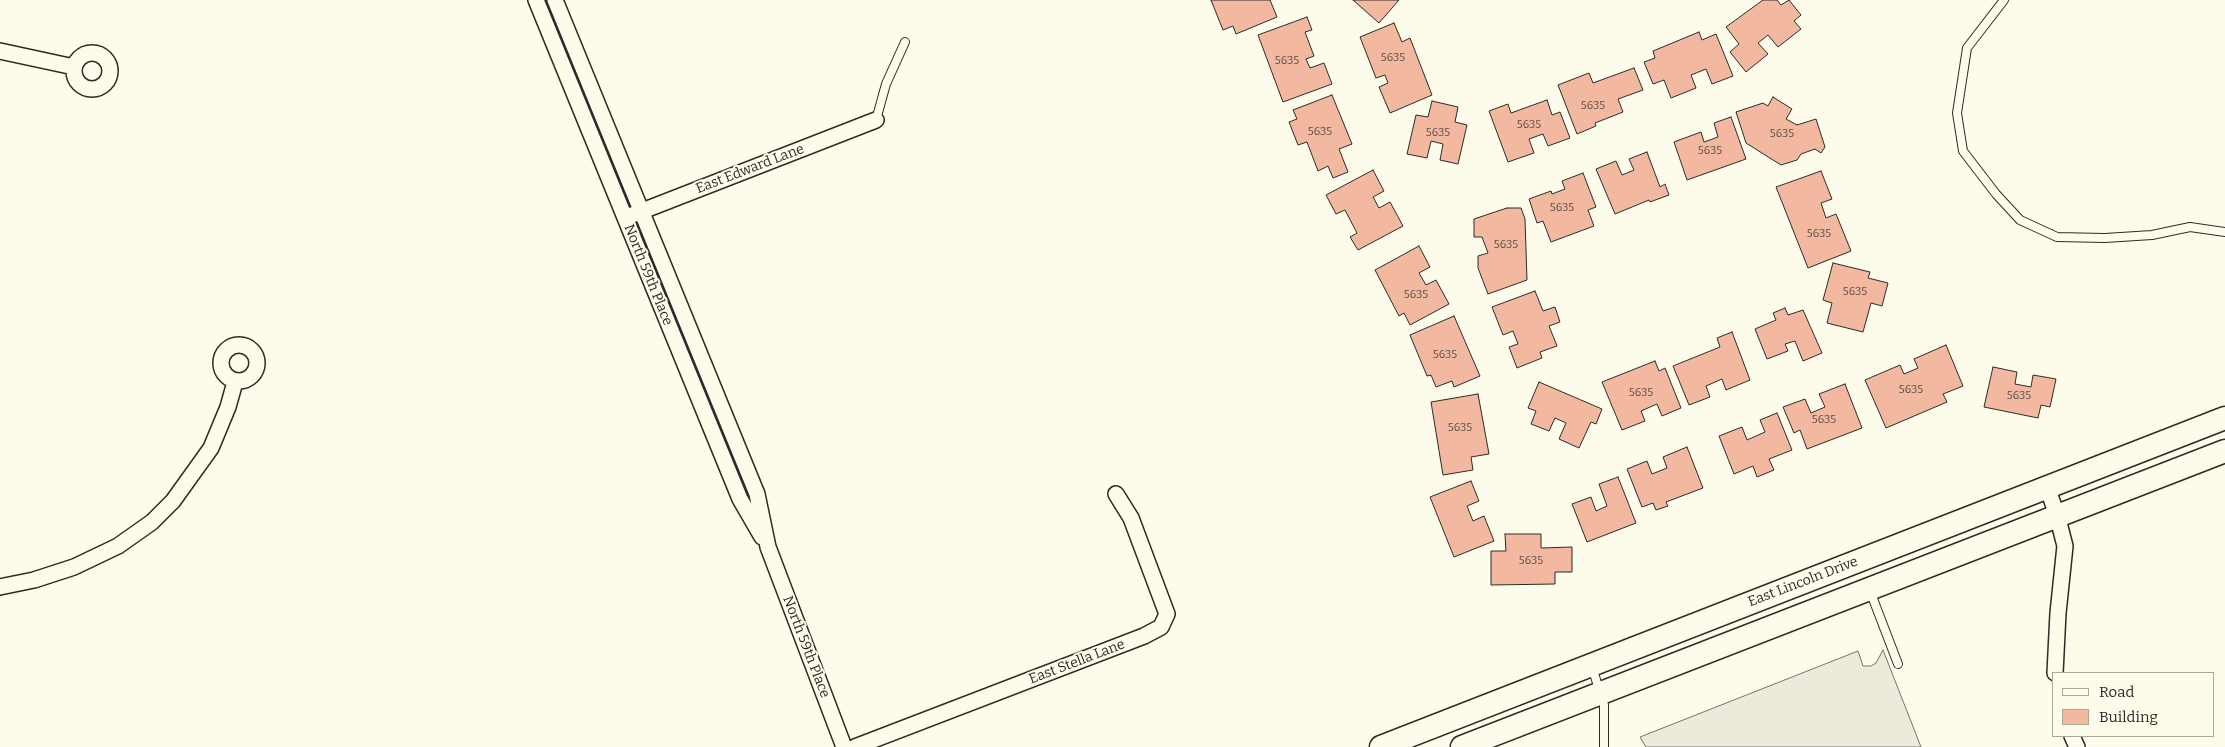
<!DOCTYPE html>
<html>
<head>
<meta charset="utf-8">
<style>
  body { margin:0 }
  #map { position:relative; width:2225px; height:747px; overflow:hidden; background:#fdfbea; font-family:Bitter,serif }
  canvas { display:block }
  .legend { position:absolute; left:2052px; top:672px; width:162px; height:65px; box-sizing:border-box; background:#fdfbea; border:1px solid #a9a89e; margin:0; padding:6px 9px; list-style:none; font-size:15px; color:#2b2b2b }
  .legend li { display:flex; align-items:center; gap:10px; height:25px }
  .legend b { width:25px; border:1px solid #a9a89e }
</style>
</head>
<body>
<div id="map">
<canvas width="2225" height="747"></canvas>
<ul class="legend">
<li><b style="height:6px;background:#fdfbea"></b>Road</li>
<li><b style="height:14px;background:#f2b8a0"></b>Building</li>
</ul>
</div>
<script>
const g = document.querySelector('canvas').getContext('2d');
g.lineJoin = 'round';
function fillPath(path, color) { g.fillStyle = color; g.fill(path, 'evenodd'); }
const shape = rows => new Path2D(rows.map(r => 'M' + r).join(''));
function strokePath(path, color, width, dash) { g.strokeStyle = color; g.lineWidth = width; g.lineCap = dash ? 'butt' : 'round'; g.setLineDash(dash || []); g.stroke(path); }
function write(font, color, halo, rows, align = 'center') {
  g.font = font + ' Bitter,serif'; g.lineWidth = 4; g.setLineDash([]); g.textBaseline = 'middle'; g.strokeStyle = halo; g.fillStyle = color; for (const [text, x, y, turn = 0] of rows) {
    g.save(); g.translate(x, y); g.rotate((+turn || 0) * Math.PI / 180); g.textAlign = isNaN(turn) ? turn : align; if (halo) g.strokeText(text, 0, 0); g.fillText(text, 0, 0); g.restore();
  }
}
const parking = shape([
  [1883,650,1921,747,1646,747,1640,737,1858,651,1863,666,1871,666,1876,663,1883,650]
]);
fillPath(parking, '#eceadb');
strokePath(parking, '#74746e', 1);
const building = shape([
  [1211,0,1270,0,1277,17,1236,34,1233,26,1223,30,1211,0],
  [1353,0,1399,0,1379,23,1353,0],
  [1763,0,1777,0,1781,5,1789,0,1801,15,1794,21,1801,29,1778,47,1768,35,1758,43,1768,54,1746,72,1730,52,1739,44,1726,27,1763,0],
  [1307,17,1312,30,1305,32,1314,56,1306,59,1310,68,1324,63,1332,84,1283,102,1258,35,1307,17],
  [1394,23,1402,42,1410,38,1432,95,1390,113,1379,87,1388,83,1385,75,1376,78,1360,37,1394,23],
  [1699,32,1702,40,1716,34,1733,76,1712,84,1706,69,1691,75,1696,88,1671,98,1664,80,1653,84,1644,62,1655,58,1653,51,1699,32],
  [1634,68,1643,90,1618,99,1623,112,1595,123,1596,126,1577,134,1558,85,1589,73,1593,83,1634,68],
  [1332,95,1352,144,1339,149,1348,172,1333,178,1328,166,1318,171,1307,142,1298,145,1289,122,1297,119,1293,110,1332,95],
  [1773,97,1792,109,1786,119,1797,125,1816,119,1825,147,1821,153,1815,149,1801,154,1797,160,1781,165,1746,143,1736,112,1763,103,1768,106,1773,97],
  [1547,100,1552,115,1560,112,1570,138,1548,146,1543,134,1529,139,1534,153,1508,162,1489,111,1508,104,1511,113,1547,100],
  [1432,101,1458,107,1455,122,1467,125,1458,164,1440,160,1443,144,1431,141,1427,158,1407,154,1416,115,1428,117,1432,101],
  [1731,117,1746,159,1687,180,1674,142,1701,132,1704,142,1718,137,1714,123,1731,117],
  [1647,152,1660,187,1665,184,1669,195,1650,202,1649,200,1615,214,1596,169,1616,161,1622,175,1634,170,1629,159,1647,152],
  [1373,170,1384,191,1373,197,1379,208,1390,202,1403,226,1358,250,1350,237,1357,233,1345,210,1336,214,1326,195,1373,170],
  [1821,171,1832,199,1821,203,1826,218,1836,214,1851,251,1808,268,1776,187,1821,171],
  [1583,173,1596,207,1588,210,1594,226,1551,242,1543,221,1537,223,1529,199,1551,191,1552,194,1565,189,1562,181,1583,173],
  [1507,208,1521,208,1525,219,1527,280,1488,294,1478,268,1478,256,1488,253,1482,237,1474,237,1474,219,1507,208],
  [1419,246,1430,267,1419,273,1426,285,1436,280,1449,304,1410,325,1404,313,1399,316,1375,270,1419,246],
  [1833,263,1870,272,1868,278,1888,283,1882,306,1871,303,1863,332,1827,323,1832,303,1823,300,1833,263],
  [1535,291,1543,311,1555,307,1560,322,1549,326,1557,346,1540,352,1542,358,1517,368,1509,347,1518,344,1513,331,1503,335,1492,307,1535,291],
  [1785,308,1788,315,1803,310,1822,353,1803,361,1795,341,1785,344,1788,351,1767,359,1755,329,1776,320,1773,313,1785,308],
  [1454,316,1480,376,1454,387,1452,381,1436,387,1431,375,1427,376,1410,335,1454,316],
  [1732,332,1750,380,1726,390,1722,379,1706,386,1710,397,1689,405,1673,366,1720,347,1717,338,1732,332],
  [1946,345,1963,386,1943,394,1947,402,1886,428,1865,380,1900,365,1904,374,1918,368,1914,359,1946,345],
  [1655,361,1659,371,1665,368,1681,408,1662,416,1657,404,1641,411,1645,421,1622,430,1602,382,1655,361],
  [1993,367,2017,372,2015,384,2031,387,2033,375,2056,379,2050,407,2041,405,2038,418,1984,407,1993,367],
  [1539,382,1602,409,1596,424,1591,422,1579,448,1559,439,1566,423,1555,418,1549,431,1531,424,1536,411,1528,408,1539,382],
  [1845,384,1862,428,1807,449,1800,430,1794,433,1783,407,1805,399,1811,413,1825,407,1819,394,1845,384],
  [1478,394,1489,454,1471,457,1473,470,1443,475,1431,402,1478,394],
  [1777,413,1792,450,1769,459,1774,470,1757,477,1753,466,1734,474,1719,436,1742,427,1747,440,1765,432,1760,420,1777,413],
  [1687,447,1703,488,1666,502,1668,506,1656,510,1653,503,1642,507,1627,469,1647,461,1652,474,1667,468,1663,457,1687,447],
  [1618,477,1636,523,1587,542,1572,504,1591,497,1596,511,1607,506,1599,484,1618,477],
  [1471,481,1479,501,1467,506,1473,521,1484,516,1494,541,1454,557,1430,497,1471,481],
  [1505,534,1541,534,1541,548,1572,547,1572,572,1555,572,1555,584,1491,585,1491,551,1506,551,1505,534]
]);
fillPath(building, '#f2b8a0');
strokePath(building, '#2b2b2b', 1);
const service = shape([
  [2004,0,1967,48,1957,113,1963,151,1996,194,2020,220,2057,237,2105,238,2152,235,2190,227,2225,232],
  [876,120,886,84,905,42],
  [1870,591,1898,664],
  [1592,667,1604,705,1604,747]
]);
const minor = shape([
  [536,0,740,499,762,537],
  [555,0,757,494,768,547,844,747],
  [0,51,74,67],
  '74 71a18 18 0 1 1 36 0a18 18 0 1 1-36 0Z',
  [632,215,876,120],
  '221 363a18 18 0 1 1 36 0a18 18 0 1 1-36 0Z',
  [2047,487,2057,515,2065,546,2058,613,2055,673],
  [0,587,34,580,74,567,118,546,152,522,173,501,211,448,228,407,235,382],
  [2072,736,2077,747],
  [855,747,1144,636,1161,627,1167,614,1131,518,1116,494]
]);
const secondary = shape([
  [1381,747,2225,418],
  [1462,747,2225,451]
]);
strokePath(service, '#2b2b2b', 10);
strokePath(minor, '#2b2b2b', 18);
strokePath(secondary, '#2b2b2b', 25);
strokePath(service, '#fdfbea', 8);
strokePath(minor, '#fdfbea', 15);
strokePath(secondary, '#fdfbea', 22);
write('11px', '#5d4e48', null, [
  ["5635",1393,58],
  ["5635",1287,61],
  ["5635",1593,106],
  ["5635",1529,125],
  ["5635",1320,132],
  ["5635",1438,133],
  ["5635",1782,134],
  ["5635",1710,151],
  ["5635",1562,208],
  ["5635",1819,234],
  ["5635",1506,245],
  ["5635",1855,292],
  ["5635",1416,295],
  ["5635",1445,355],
  ["5635",1911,390],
  ["5635",1641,393],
  ["5635",2019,396],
  ["5635",1824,420],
  ["5635",1460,428],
  ["5635",1531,561]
]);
write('14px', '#2b2b2b', '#fdfbea', [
  ["East Edward Lane",750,169,-21],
  ["North 59th Place",648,275,68],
  ["East Lincoln Drive",1803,582,-21],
  ["North 59th Place",806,647,69],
  ["East Stella Lane",1077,662,-21]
]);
</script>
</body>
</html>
